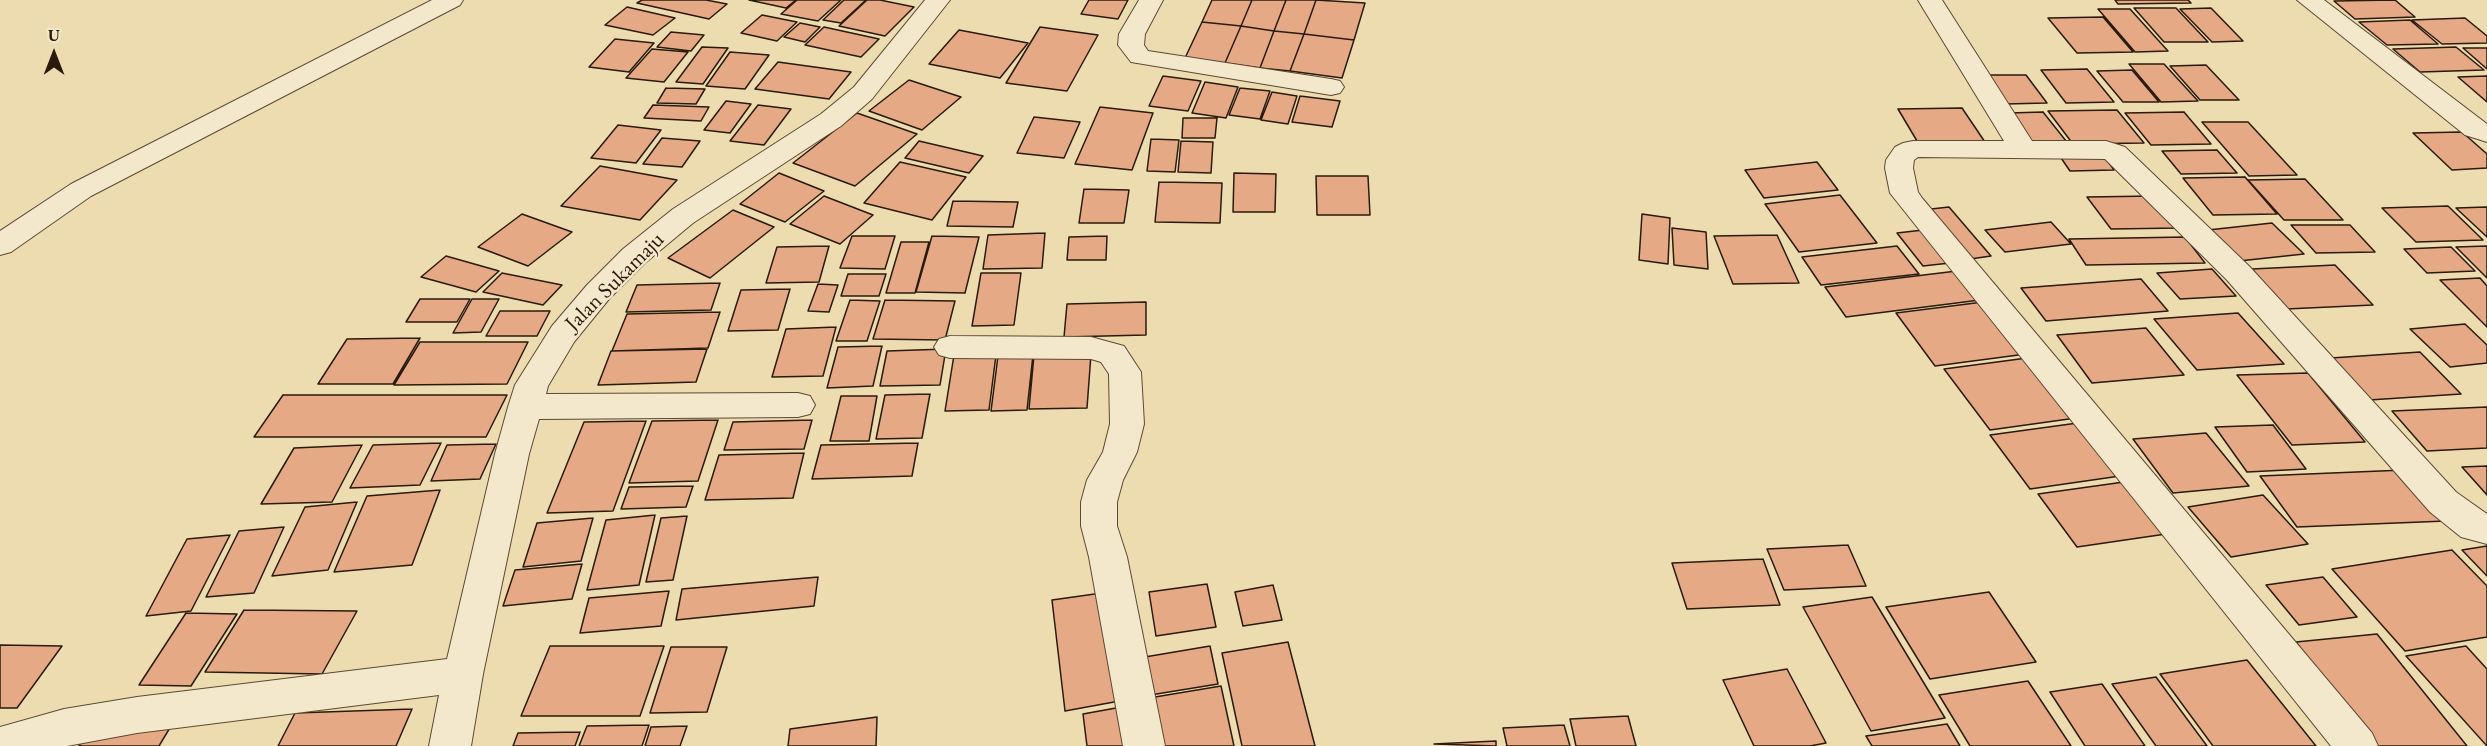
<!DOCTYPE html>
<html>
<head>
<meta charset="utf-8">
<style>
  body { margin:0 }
  #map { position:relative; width:2487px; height:746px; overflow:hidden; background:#eddcb0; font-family:"EB Garamond",serif }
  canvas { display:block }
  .north { position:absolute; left:24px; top:24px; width:60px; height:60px; -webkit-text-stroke:4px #f3e8cc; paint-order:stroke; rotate:0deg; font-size:16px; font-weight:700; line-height:24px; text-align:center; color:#2a1a0a }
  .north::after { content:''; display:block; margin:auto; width:21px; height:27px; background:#2a1a0a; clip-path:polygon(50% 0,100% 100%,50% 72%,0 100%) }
</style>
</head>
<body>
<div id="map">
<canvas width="2487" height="746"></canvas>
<div class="north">U</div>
</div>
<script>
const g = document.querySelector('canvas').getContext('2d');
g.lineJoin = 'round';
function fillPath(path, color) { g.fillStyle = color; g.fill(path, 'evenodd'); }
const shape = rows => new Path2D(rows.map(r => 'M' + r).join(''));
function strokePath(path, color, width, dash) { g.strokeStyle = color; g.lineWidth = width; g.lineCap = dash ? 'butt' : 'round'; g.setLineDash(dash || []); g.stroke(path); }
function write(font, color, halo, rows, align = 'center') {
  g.font = font + ' "EB Garamond",serif'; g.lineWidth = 5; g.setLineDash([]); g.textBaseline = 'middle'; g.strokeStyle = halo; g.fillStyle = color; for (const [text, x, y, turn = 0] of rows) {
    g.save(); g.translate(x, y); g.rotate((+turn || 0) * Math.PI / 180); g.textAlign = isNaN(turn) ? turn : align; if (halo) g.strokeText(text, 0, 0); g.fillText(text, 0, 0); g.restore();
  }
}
const building = shape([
  [642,0,706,0,727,4,709,19,637,3,642,0],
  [749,0,796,0,786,8,749,0],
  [797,0,841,0,818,21,781,14,797,0],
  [844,0,866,0,841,23,823,20,844,0],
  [867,0,880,0,914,7,885,36,839,26,867,0],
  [1089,0,1128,0,1118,19,1081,14,1089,0],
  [1212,0,1252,0,1241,26,1202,22,1212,0],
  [1252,0,1286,0,1274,31,1241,26,1252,0],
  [1286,0,1316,0,1304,34,1274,31,1286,0],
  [1316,0,1365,3,1354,40,1304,34,1316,0],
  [2115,0,2188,0,2191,3,2118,4,2115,0],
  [2395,0,2415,17,2355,19,2334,1,2395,0],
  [627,7,675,18,653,35,605,25,627,7],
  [2134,8,2176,8,2208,42,2164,42,2134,8],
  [2211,8,2243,41,2212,42,2180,9,2211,8],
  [2098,9,2130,9,2168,51,2135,52,2098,9],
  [762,15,797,22,777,41,741,33,762,15],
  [2103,17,2133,52,2077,53,2048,18,2103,17],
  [2465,18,2487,36,2487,43,2442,44,2412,20,2465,18],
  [2410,20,2438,44,2387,45,2359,22,2410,20],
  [1202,22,1241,26,1225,63,1185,58,1202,22],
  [800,23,820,27,805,42,784,37,800,23],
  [1241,26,1274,31,1260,68,1225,63,1241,26],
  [824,27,879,39,861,57,805,45,824,27],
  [1040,27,1098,35,1067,91,1006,83,1040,27],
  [959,30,1028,43,1000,78,929,64,959,30],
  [1274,31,1304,34,1290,71,1260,68,1274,31],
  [671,32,704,35,691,51,657,47,671,32],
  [1304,34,1354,40,1342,78,1290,71,1304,34],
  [615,39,654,43,629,72,589,67,615,39],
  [702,47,728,48,703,84,676,82,702,47],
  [2456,47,2484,70,2420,72,2393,49,2456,47],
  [2463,48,2487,48,2487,69,2463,48],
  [652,49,688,52,664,82,626,78,652,49],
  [730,52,769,55,745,89,706,86,730,52],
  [778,62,851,72,829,99,755,89,778,62],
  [2129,64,2164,64,2198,101,2161,102,2129,64],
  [2206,65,2239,100,2200,100,2170,66,2206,65],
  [2087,69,2114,102,2066,103,2041,70,2087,69],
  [2132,70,2159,102,2123,102,2097,71,2132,70],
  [1985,75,2026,75,2047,103,2005,104,1985,75],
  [1163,76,1201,81,1188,111,1149,106,1163,76],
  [2487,76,2487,102,2458,77,2487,76],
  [909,80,961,97,922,130,869,111,909,80],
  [1205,82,1238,87,1226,118,1192,113,1205,82],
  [666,88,705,89,696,104,657,103,666,88],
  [1240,88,1270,91,1260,119,1229,115,1240,88],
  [1272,92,1297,96,1288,124,1261,120,1272,92],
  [1300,96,1340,101,1332,127,1292,122,1300,96],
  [726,101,751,104,730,133,704,130,726,101],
  [653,105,709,107,701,121,644,118,653,105],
  [758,105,791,109,764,145,730,141,758,105],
  [1100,107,1153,113,1132,170,1075,164,1100,107],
  [1962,108,1987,145,1920,146,1898,109,1962,108],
  [2117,110,2144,143,2073,144,2048,111,2117,110],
  [2043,112,2070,146,2033,147,2009,113,2043,112],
  [2184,112,2211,144,2151,145,2125,113,2184,112],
  [857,113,917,134,855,186,793,163,857,113],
  [1034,117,1080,122,1064,158,1017,153,1034,117],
  [1183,118,1217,118,1215,138,1182,138,1183,118],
  [2202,122,2248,122,2297,175,2249,176,2202,122],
  [618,125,661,130,636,163,591,158,618,125],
  [2462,132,2487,154,2487,168,2452,170,2413,133,2462,132],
  [662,138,700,141,682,167,643,164,662,138],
  [1151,139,1179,140,1175,172,1147,171,1151,139],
  [919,141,983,156,969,173,905,158,919,141],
  [1181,141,1213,142,1211,173,1178,172,1181,141],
  [2217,150,2237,173,2181,174,2162,151,2217,150],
  [2103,154,2114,170,2070,171,2059,155,2103,154],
  [900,162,966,177,932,220,864,203,900,162],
  [1817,162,1838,190,1764,198,1745,170,1817,162],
  [600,166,677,180,640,220,561,206,600,166],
  [779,173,824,191,785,222,740,204,779,173],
  [1234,173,1276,174,1275,212,1233,212,1234,173],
  [1316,176,1368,176,1370,215,1317,215,1316,176],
  [2245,177,2277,214,2213,215,2183,178,2245,177],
  [2305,179,2343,220,2284,220,2248,180,2305,179],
  [1159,182,1222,183,1220,223,1155,222,1159,182],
  [1084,189,1129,190,1124,223,1079,223,1084,189],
  [1840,195,1877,243,1799,252,1765,204,1840,195],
  [824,196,873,215,840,244,790,224,824,196],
  [2153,196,2179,228,2111,229,2087,197,2153,196],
  [953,201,1018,202,1013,227,947,226,953,201],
  [2448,206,2483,240,2416,242,2382,208,2448,206],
  [1949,207,1991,256,1963,260,1922,210,1949,207],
  [2487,207,2487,237,2456,208,2487,207],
  [733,210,774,227,710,278,668,258,733,210],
  [522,214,572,232,528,266,478,247,522,214],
  [1642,214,1670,218,1668,264,1639,260,1642,214],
  [2051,222,2071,244,2005,252,1985,230,2051,222],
  [2272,223,2304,254,2239,261,2208,230,2272,223],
  [2291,225,2350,225,2375,252,2316,253,2291,225],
  [1672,228,1706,232,1708,269,1674,265,1672,228],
  [1923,230,1950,263,1923,266,1897,233,1923,230],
  [1045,233,1042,268,983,269,988,235,1045,233],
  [1777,235,1799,283,1733,284,1714,236,1777,235],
  [852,236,895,236,885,269,840,268,852,236],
  [932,236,979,237,965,293,916,292,932,236],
  [1107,236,1106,260,1067,260,1069,237,1107,236],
  [2185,237,2205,263,2086,265,2069,239,2185,237],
  [901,242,929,242,915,293,886,293,901,242],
  [829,246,819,282,766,283,777,247,829,246],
  [1897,246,1919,274,1821,285,1802,257,1897,246],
  [2487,246,2487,278,2456,247,2487,246],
  [2451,247,2475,271,2427,273,2404,249,2451,247],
  [446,256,499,271,476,292,421,277,446,256],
  [2335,265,2373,305,2286,309,2252,269,2335,265],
  [2212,269,2236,296,2180,299,2157,273,2212,269],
  [1965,270,1988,299,1846,317,1825,287,1965,270],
  [502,273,562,285,543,305,483,292,502,273],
  [981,273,1021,273,1014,325,972,326,981,273],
  [848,274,886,274,879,296,841,296,848,274],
  [2480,278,2487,286,2487,327,2440,280,2480,278],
  [2141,279,2168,311,2046,321,2021,288,2141,279],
  [720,283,711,310,626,312,637,285,720,283],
  [818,284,838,285,829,312,808,311,818,284],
  [790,289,778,330,728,331,741,290,790,289],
  [420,299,470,299,457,322,406,322,420,299],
  [472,299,499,299,481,332,453,333,472,299],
  [850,300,880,301,867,341,836,341,850,300],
  [885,300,955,301,945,340,873,339,885,300],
  [1146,302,1146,335,1064,337,1067,304,1146,302],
  [1983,302,2026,354,1935,366,1896,313,1983,302],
  [500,311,550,311,537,336,486,336,500,311],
  [720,312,708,348,612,351,627,314,720,312],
  [2238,313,2284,364,2197,370,2154,319,2238,313],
  [2465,324,2487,345,2487,363,2450,367,2410,329,2465,324],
  [836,327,823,376,772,377,786,329,836,327],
  [2146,328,2184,375,2092,383,2057,335,2146,328],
  [420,338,393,384,318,384,347,339,420,338],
  [420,342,528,342,507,384,394,385,420,342],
  [882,346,873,386,827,388,838,347,882,346],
  [707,349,696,382,598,385,611,351,707,349],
  [946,349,940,385,880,386,887,351,946,349],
  [2420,352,2461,394,2369,400,2331,358,2420,352],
  [1091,354,1087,408,1029,409,1034,355,1091,354],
  [954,355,996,355,989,410,945,411,954,355],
  [1033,355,1027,410,991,411,998,356,1033,355],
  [2027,358,2076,418,1990,430,1944,369,2027,358],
  [2308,373,2365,442,2292,445,2237,375,2308,373],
  [930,394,922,438,876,439,885,395,930,394],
  [283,395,507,395,486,437,254,437,283,395],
  [841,396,877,396,869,441,830,441,841,396],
  [2487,407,2487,448,2427,451,2392,411,2487,407],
  [718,420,698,481,629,483,652,421,718,420],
  [812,420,804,449,724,450,733,422,812,420],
  [646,421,613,511,547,513,584,422,646,421],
  [2085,422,2127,475,2030,489,1990,435,2085,422],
  [2273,425,2306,469,2247,472,2215,427,2273,425],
  [2206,433,2249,486,2173,493,2133,439,2206,433],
  [441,443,420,485,350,488,373,445,441,443],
  [918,443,912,476,812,479,821,445,918,443],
  [496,444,480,479,431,481,447,445,496,444],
  [362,445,332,502,261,504,294,448,362,445],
  [804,453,793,498,705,500,719,455,804,453],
  [2487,466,2487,495,2462,467,2487,466],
  [2404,470,2446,521,2297,527,2260,476,2404,470],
  [2131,481,2173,533,2077,547,2038,494,2131,481],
  [693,486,686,507,621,509,629,487,693,486],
  [440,490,412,565,334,572,367,496,440,490],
  [2263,495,2308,544,2231,557,2188,507,2263,495],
  [357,502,328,570,272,576,305,507,357,502],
  [655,515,639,585,587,590,606,520,655,515],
  [687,516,673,580,646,582,661,518,687,516],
  [593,518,581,561,523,567,537,523,593,518],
  [284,527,254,593,206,597,239,531,284,527],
  [230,535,191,611,146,616,187,539,230,535],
  [1848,545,1866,586,1784,590,1767,549,1848,545],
  [2487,546,2487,576,2462,550,2487,546],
  [2452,550,2487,586,2487,637,2405,651,2332,569,2452,550],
  [1763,559,1780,605,1687,609,1672,563,1763,559],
  [582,564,572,599,503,606,515,570,582,564],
  [818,577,814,606,676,620,682,589,818,577],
  [2323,577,2357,617,2299,625,2266,585,2323,577],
  [1207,584,1216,627,1156,636,1149,592,1207,584],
  [1273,585,1282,620,1243,626,1235,592,1273,585],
  [669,591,661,626,580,633,589,598,669,591],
  [1109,592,1125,700,1065,711,1052,600,1109,592],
  [1989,592,2036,662,1930,679,1886,607,1989,592],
  [1872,597,1945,718,1871,731,1803,607,1872,597],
  [244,610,357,611,322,674,205,672,244,610],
  [186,613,237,614,191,686,139,685,186,613],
  [2377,634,2467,746,2374,746,2296,642,2377,634],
  [1288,642,1315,746,1242,746,1222,653,1288,642],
  [0,645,62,646,17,708,0,708,0,645],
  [550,646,664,646,640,716,521,716,550,646],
  [1210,646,1218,684,1138,697,1133,659,1210,646],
  [2466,646,2487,669,2487,746,2406,656,2466,646],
  [671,647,727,647,707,712,650,713,671,647],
  [2247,660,2316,746,2213,746,2160,674,2247,660],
  [1787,669,1826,743,1810,746,1754,746,1723,680,1787,669],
  [2156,677,2207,746,2156,746,2112,684,2156,677],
  [2028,681,2071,746,1970,746,1939,695,2028,681],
  [2102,684,2145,746,2085,746,2050,692,2102,684],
  [1221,686,1234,746,1157,746,1149,698,1221,686],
  [1127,706,1133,746,1087,746,1083,714,1127,706],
  [412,709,396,746,278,746,295,713,412,709],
  [1628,716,1636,746,1576,746,1570,719,1628,716],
  [877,717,876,746,788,746,790,729,877,717],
  [1947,724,1960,746,1872,746,1866,736,1947,724],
  [649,725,642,746,579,746,587,726,649,725],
  [1564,725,1570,746,1507,746,1503,728,1564,725],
  [171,726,159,746,79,746,90,728,171,726],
  [687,726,680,746,645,746,651,727,687,726],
  [580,732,575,746,513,746,518,733,580,732],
  [1496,741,1496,746,1434,744,1496,741]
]);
fillPath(building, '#e6a985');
strokePath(building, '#2a1a0a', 1.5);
const street = shape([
  [432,0,463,0,460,5,91,196,11,252,0,255,0,231,71,184,432,0],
  [925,0,950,0,872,99,841,126,693,223,645,263,609,299,574,342,548,386,546,394,798,393,810,396,815,405,810,414,798,417,539,419,529,454,483,674,471,746,429,746,439,695,137,733,67,746,0,746,0,727,64,709,137,697,447,659,495,454,508,407,515,385,552,326,587,285,623,249,673,209,821,114,854,87,925,0],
  [1139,0,1163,0,1145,34,1144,45,1148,51,1331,79,1340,81,1344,87,1340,93,1331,95,1131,62,1118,45,1119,34,1139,0],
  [1918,0,1942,0,2032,141,2106,141,2125,147,2249,266,2456,492,2487,514,2487,544,2461,537,2430,512,2227,280,2105,159,1918,157,1914,160,1913,168,1918,192,1922,198,2372,733,2378,746,2331,746,1890,193,1885,168,1886,160,1895,147,1903,143,1913,141,2004,141,1918,0],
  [2297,0,2324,0,2487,124,2487,142,2465,135,2297,0],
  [950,336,1091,337,1124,346,1141,372,1144,424,1137,452,1123,480,1117,502,1117,526,1127,557,1165,746,1123,746,1089,557,1081,526,1081,502,1087,480,1103,452,1110,424,1109,374,1101,362,1091,359,950,358,939,355,934,347,939,339,950,336]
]);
strokePath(street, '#5b4a34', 2);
fillPath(street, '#f3e8cc');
write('22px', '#2a1a0a', '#f3e8cc', [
  ["Jalan Sukamaju",615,282,-45]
]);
</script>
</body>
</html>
